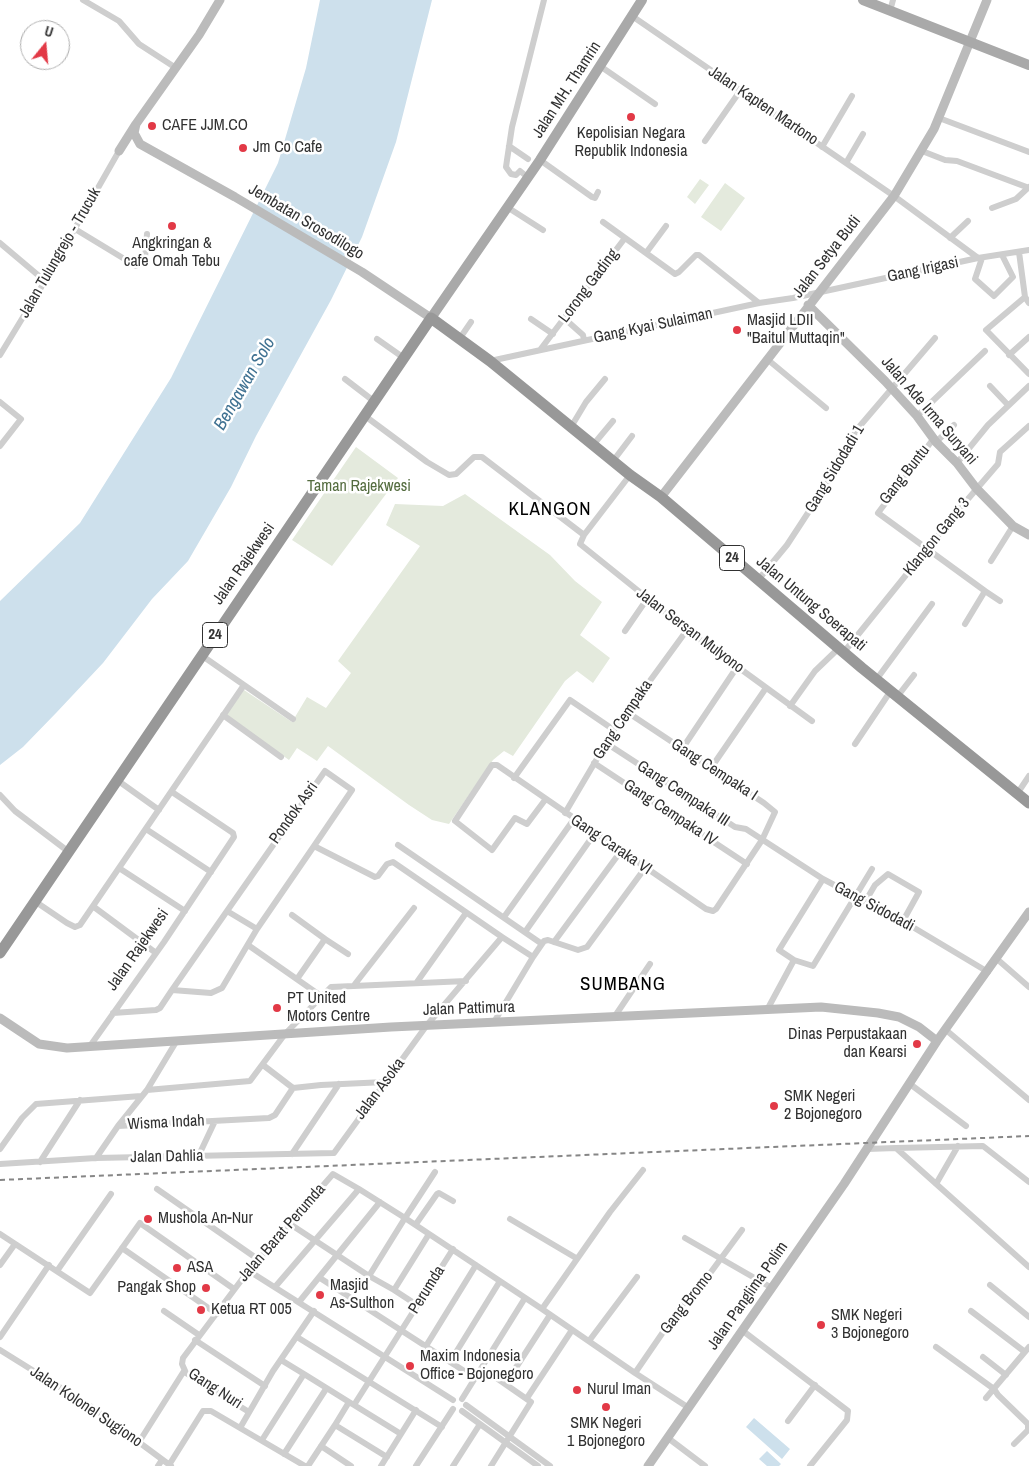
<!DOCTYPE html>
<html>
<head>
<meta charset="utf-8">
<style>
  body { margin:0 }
  #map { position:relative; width:1029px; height:1466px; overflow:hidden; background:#fff; font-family:"Archivo Narrow",sans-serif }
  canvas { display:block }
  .north { position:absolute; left:20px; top:20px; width:50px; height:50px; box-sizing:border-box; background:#fff; border:1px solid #adadad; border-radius:50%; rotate:17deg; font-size:14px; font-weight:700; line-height:20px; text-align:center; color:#313131 }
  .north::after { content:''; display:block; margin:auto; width:18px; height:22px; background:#e23946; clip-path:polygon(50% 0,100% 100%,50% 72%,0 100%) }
</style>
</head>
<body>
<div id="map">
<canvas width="1029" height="1466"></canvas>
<div class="north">U</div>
</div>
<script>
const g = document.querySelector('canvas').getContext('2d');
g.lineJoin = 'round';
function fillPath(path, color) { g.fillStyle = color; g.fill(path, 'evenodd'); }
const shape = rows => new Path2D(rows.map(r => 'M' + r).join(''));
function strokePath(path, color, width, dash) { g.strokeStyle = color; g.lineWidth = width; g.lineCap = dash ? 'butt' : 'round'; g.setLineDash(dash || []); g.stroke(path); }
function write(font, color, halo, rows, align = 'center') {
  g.font = font + ' "Archivo Narrow",sans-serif'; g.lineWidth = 5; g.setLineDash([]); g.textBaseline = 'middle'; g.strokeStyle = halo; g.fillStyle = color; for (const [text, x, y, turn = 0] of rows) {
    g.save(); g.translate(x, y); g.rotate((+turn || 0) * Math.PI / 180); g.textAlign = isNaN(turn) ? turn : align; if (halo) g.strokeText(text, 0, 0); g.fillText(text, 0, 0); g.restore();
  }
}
fillPath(shape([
  [700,179,709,185,695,204,687,197],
  [725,183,745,198,721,231,701,217],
  [356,447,398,478,332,566,292,540],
  [465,494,550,555,575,581,602,602,580,635,610,658,593,683,577,671,565,681,513,756,504,751,493,760,449,824,432,820,409,805,328,746,317,761,297,748,289,760,226,715,244,690,292,722,307,697,326,708,351,673,338,661,420,546,386,525,395,504,443,506]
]), '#e4eadd');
fillPath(shape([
  [320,0,432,0,396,142,362,237,331,300,256,436,231,487,188,561,152,599,103,663,56,713,23,747,0,765,0,601,80,523,171,378,278,163,306,68],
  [754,1418,790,1449,782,1459,746,1427],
  [767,1451,781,1464,779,1466,767,1466,759,1459]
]), '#cde0ec');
strokePath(shape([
  [83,0,119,21,139,44,176,68],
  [890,11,893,0],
  [632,16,894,196,978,258],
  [600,66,655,104],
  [939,118,1029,152],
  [705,141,740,91],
  [509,146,528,159],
  [822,147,852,96],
  [922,151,945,160,957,161,1029,188],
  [540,160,592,197,595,198,598,192],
  [846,163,863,134],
  [525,175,520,171,516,175,511,174,506,167,507,160,512,127,544,0],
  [507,207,543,230],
  [992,208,1016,199,1029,187],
  [603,222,675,274,679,272,696,255,699,255,759,303],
  [75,229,136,266,145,258,147,234],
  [950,238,968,221],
  [0,243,45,281],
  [1019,252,1025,297,1029,303],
  [646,253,666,226],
  [982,258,975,279,994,296,1013,277,1002,255],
  [1025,297,986,330,1029,374],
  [531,319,553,334],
  [565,319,583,335,584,340],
  [460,338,471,322],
  [377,339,404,358],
  [540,350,625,238],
  [0,355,45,281,119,151],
  [1009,355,1029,337],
  [767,359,826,408],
  [490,361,759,303,793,298,978,258,1029,250],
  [345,379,375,402],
  [990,386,1008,405],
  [0,402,21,419,0,446],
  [365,416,427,462,449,475,456,474,474,457,482,457,584,535],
  [917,416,985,351],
  [571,427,586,402,605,379],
  [934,438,878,513,985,591,965,624],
  [936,442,954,425],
  [593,445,613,421],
  [613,461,632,436],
  [957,463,988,425,1029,386],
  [630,475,584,535,580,544,687,630,812,721],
  [991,561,1013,526],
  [758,580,787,545,838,467,839,457,859,427,935,338],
  [985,591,1000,601],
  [625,631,647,599],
  [844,652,956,513,998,464,1000,452,1029,426],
  [876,680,932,604],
  [244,685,293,719],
  [897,697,914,675],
  [790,706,815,671,839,648],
  [223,715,281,757],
  [606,743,735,827,746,829,823,879,906,923,988,972],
  [855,744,890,692],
  [682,749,737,667],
  [594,763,747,864],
  [711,768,766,688],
  [514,778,570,700,614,730],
  [117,780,159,810],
  [1017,794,1029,776],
  [0,795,15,811,69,852],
  [545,800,527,824,515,818,492,850,455,821,492,765,497,765,706,909,713,911,716,909,762,840,775,812,764,803,627,712],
  [565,813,614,730,687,630],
  [146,829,211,872],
  [398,845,542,944],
  [119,868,185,911],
  [36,902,67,923,75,927,80,925,244,685,201,655],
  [865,902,875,885,888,874,919,892,903,921],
  [94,907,156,953],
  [292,915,325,939,297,979],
  [504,917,574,819],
  [257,929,314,846],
  [525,932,595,833],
  [325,939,348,954],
  [554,942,621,851],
  [248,945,321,996],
  [533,957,544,941,548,940,578,950,587,947,645,868],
  [997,959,1029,987],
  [794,960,779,950,823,879],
  [417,982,466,913],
  [355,984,414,908],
  [172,990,227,911],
  [767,1010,794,960,813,966,872,869],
  [113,1013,156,1010,160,1008,172,990,211,993,222,988,257,929,227,911,325,771,352,790,314,846,375,877,378,876,387,864,393,862,502,937],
  [615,1016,650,964],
  [946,1030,1029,1100],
  [90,1046,164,942,234,837,233,833,172,792],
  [263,1065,293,1088,321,1085,385,1082],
  [910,1084,966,1126],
  [293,1088,275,1115,269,1118,118,1126,147,1090,250,1081,285,1034,331,987,466,981],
  [147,1090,176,1042],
  [896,1148,983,1146,1029,1182],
  [0,1149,22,1118,36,1104,141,1096],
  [867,1149,896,1148,1029,1267],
  [292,1154,339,1084],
  [198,1157,215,1121],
  [96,1158,118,1126],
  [40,1162,80,1100],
  [0,1164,96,1158,334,1153,427,1025,502,937,533,957,494,1022],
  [936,1184,958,1146],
  [157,1189,259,1260],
  [359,1189,405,1218,435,1172],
  [510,1219,576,1258],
  [290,1224,369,1276,405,1218,542,1309,610,1212,643,1170],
  [416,1224,437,1194,439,1193,453,1201],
  [0,1234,90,1293,140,1223,234,1289],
  [685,1238,772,1288],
  [122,1248,217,1314],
  [0,1265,15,1244],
  [57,1271,111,1194],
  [249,1271,453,1400],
  [369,1276,394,1290,429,1234],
  [320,1278,475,1378],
  [990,1285,1029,1317],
  [394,1290,417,1305],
  [299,1302,380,1202],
  [542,1309,635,1373,681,1306,694,1295,742,1230],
  [164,1311,199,1335],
  [971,1311,1025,1352],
  [743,1331,848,1411,847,1420,810,1466],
  [0,1337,49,1265],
  [297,1337,442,1427],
  [195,1340,265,1386],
  [589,1341,637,1277],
  [426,1346,476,1265],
  [936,1347,994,1389,998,1395,1028,1424,1028,1430,1014,1444],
  [0,1350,90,1406,171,1466],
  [983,1357,1006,1375],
  [281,1360,304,1374],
  [450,1362,500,1281],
  [482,1368,531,1402,491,1466],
  [635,1373,689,1408],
  [506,1383,550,1315],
  [527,1398,572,1330],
  [986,1398,1029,1347],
  [462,1399,525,1298],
  [354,1405,401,1434],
  [466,1405,550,1466],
  [462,1411,538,1466],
  [249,1412,186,1373,182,1364,183,1358,246,1274,333,1174,359,1189,275,1287],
  [788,1421,815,1385],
  [668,1438,705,1466],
  [262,1440,304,1374,349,1402],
  [139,1442,184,1371],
  [321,1446,351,1466],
  [284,1454,326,1389],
  [387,1457,335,1425,349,1402,354,1405,453,1249],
  [169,1465,203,1411,211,1411,240,1428],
  [158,1466,162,1460],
  [305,1466,240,1428,273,1371,314,1311],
  [308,1466,335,1425],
  [381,1466,416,1410],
  [416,1466,453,1409],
  [453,1466,480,1424]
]), '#cecece', 6);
strokePath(shape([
  [136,124,134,133,140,144,235,197,362,272,431,318],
  [119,151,136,124,199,35,220,0],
  [808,305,885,381,917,416,936,442,957,463,976,488,1013,526,1029,535],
  [661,497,894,196,934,129,987,0],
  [0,1018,39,1044,67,1048,391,1027,821,1007,878,1013,899,1017,919,1027,937,1041],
  [648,1466,844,1184,937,1041,1029,912]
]), '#bbb', 9);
strokePath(shape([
  [863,0,1029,65],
  [431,318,540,160,642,0]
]), '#a9a9a9', 10);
strokePath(shape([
  [0,953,431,318,490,361,630,475,661,497,862,668,1029,803]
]), '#989898', 11);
strokePath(shape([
  [0,1180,1029,1136]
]), '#868686', 2, [5, 4]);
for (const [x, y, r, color] of [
  [631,117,5,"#e23946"],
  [152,126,5,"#e23946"],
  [243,148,5,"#e23946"],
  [172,226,5,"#e23946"],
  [737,330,5,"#e23946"],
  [277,1008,5,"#e23946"],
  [917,1044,5,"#e23946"],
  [774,1106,5,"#e23946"],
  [148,1219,5,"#e23946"],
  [177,1268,5,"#e23946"],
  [206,1288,5,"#e23946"],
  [320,1295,5,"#e23946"],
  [201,1310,5,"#e23946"],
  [821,1325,5,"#e23946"],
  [410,1366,5,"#e23946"],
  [577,1390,5,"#e23946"],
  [606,1407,5,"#e23946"]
]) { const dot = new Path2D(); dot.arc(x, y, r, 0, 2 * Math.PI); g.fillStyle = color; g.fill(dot); strokePath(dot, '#fff', 2); }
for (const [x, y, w] of [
  [732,558,25],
  [215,635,25]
]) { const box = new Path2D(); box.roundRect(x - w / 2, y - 12.5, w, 25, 4); g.fillStyle = '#fff'; g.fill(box); strokePath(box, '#313131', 1); }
write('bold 15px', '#313131', null, [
  ["24",732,558],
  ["24",215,635]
]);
write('16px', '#313131', '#fff', [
  ["Jalan MH. Thamrin",567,90,-57],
  ["Jalan Kapten Martono",763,106,34],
  ["Jembatan Srosodilogo",306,222,31],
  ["Jalan Tulungrejo - Trucuk",60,253,-60],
  ["Jalan Setya Budi",827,257,-52],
  ["Gang Irigasi",923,270,-12],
  ["Lorong Gading",589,286,-53],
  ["Gang Kyai Sulaiman",653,326,-12],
  ["Jalan Ade Irma Suryani",929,411,49],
  ["Gang Sidodadi 1",835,469,-59],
  ["Gang Buntu",905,475,-52],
  ["Klangon Gang 3",937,537,-51],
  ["Jalan Rajekwesi",244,564,-55],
  ["Jalan Untung Soerapati",811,604,40],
  ["Jalan Sersan Mulyono",690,631,37],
  ["Gang Cempaka",623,720,-56],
  ["Gang Cempaka I",714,770,33],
  ["Gang Cempaka III",683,794,33],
  ["Pondok Asri",294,813,-55],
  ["Gang Cempaka IV",670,813,33],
  ["Gang Caraka VI",611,845,34],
  ["Gang Sidodadi",874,907,28],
  ["Jalan Rajekwesi",138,950,-55],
  ["Jalan Pattimura",469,1009,-2],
  ["Jalan Asoka",380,1089,-53],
  ["Wisma Indah",166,1123,-3],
  ["Jalan Dahlia",167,1157,-1],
  ["Jalan Barat Perumda",282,1233,-49],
  ["Perumda",427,1290,-58],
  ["Jalan Panglima Polim",748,1296,-55],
  ["Gang Bromo",687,1303,-52],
  ["Gang Nuri",215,1389,33],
  ["Jalan Kolonel Sugiono",86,1407,34]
]);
write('16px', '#313131', '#fff', [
  ["CAFE JJM.CO",162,126],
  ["Kepolisian Negara",631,134,"center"],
  ["Republik Indonesia",631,152,"center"],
  ["Jm Co Cafe",253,148],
  ["Angkringan &",172,244,"center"],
  ["cafe Omah Tebu",172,262,"center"],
  ["Masjid LDII",747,321],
  ["\"Baitul Muttaqin\"",747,339],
  ["PT United",287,999],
  ["Motors Centre",287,1017],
  ["Dinas Perpustakaan",907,1035,"right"],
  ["dan Kearsi",907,1053,"right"],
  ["SMK Negeri",784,1097],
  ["2 Bojonegoro",784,1115],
  ["Mushola An-Nur",158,1219],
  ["ASA",187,1268],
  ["Masjid",330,1286],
  ["As-Sulthon",330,1304],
  ["Pangak Shop",196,1288,"right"],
  ["Ketua RT 005",211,1310],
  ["SMK Negeri",831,1316],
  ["3 Bojonegoro",831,1334],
  ["Maxim Indonesia",420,1357],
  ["Office - Bojonegoro",420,1375],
  ["Nurul Iman",587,1390],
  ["SMK Negeri",606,1424,"center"],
  ["1 Bojonegoro",606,1442,"center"]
], 'left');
write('16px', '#546c3f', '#fff', [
  ["Taman Rajekwesi",359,487]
]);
write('italic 18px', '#407292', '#fff', [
  ["Bengawan Solo",245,384,-60]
]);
g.letterSpacing = '1px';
write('19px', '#000', '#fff', [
  ["KLANGON",550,510],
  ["SUMBANG",623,985]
]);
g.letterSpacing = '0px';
</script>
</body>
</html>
